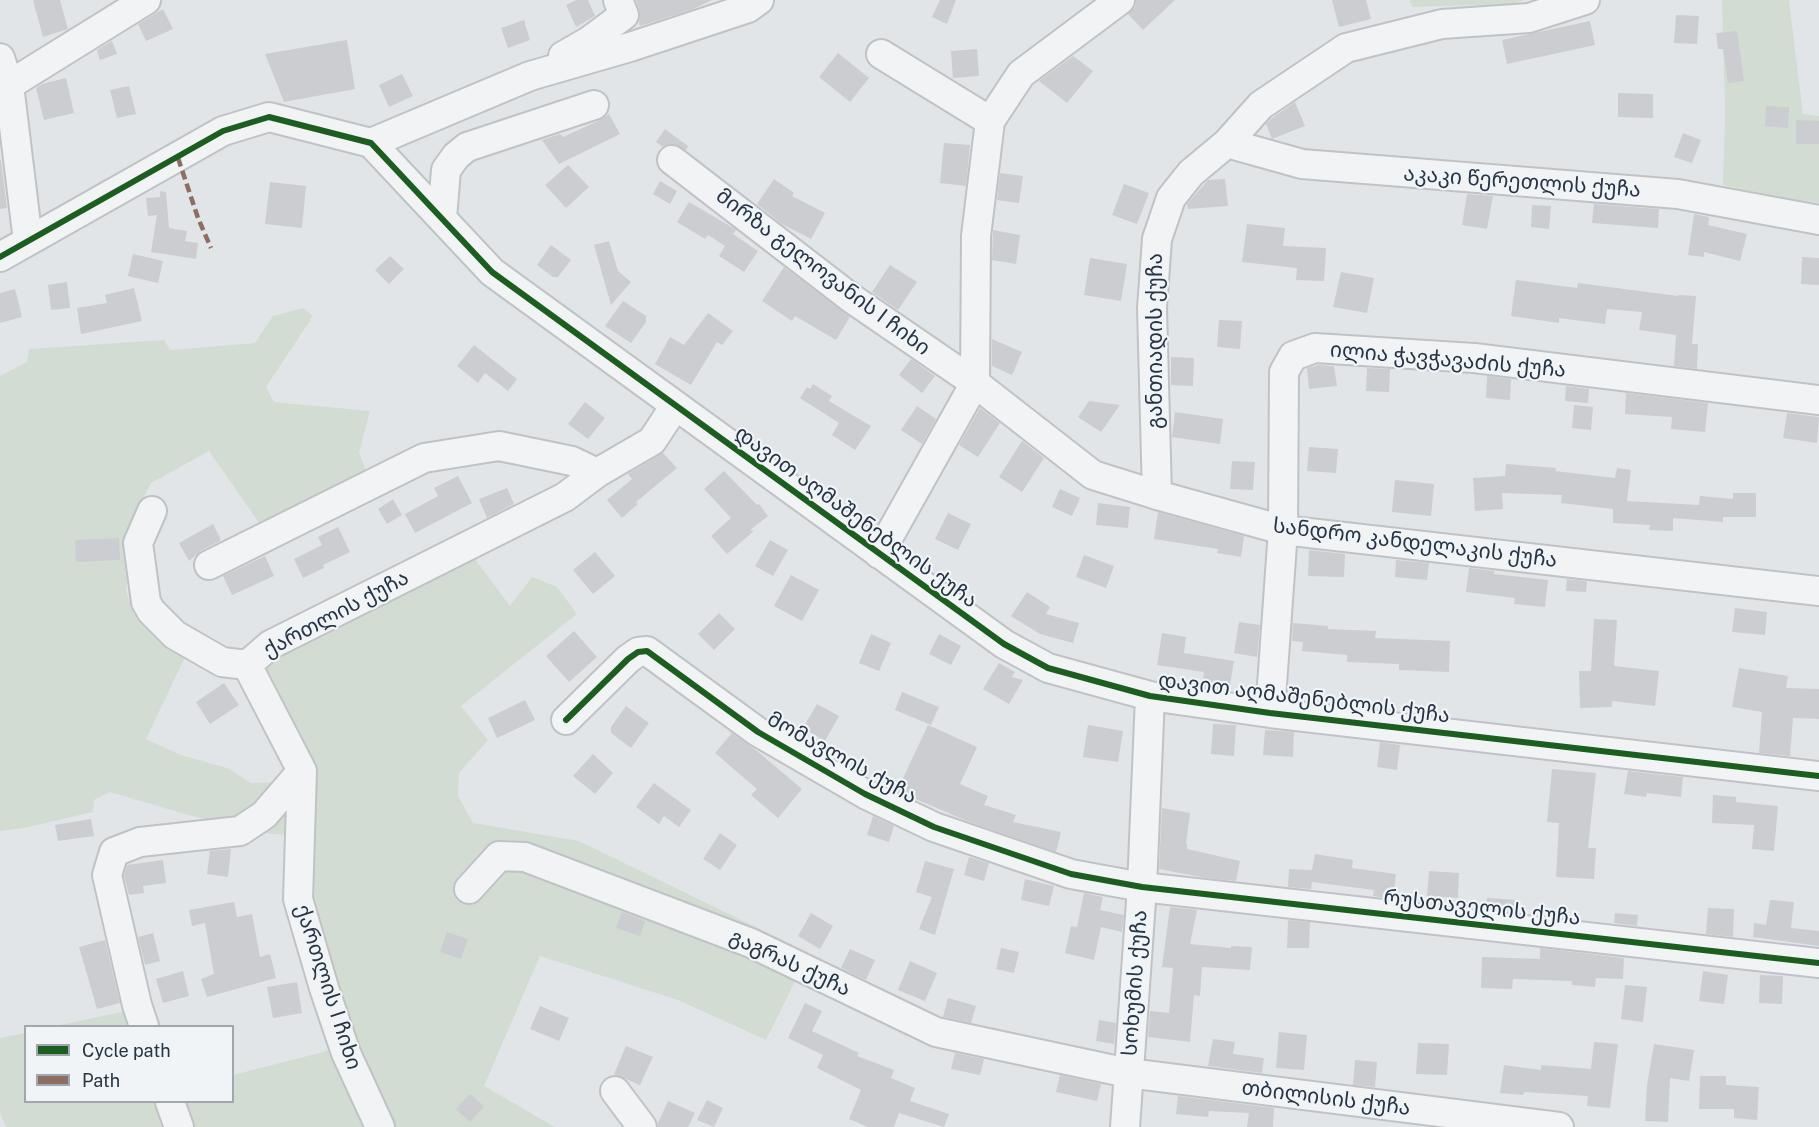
<!DOCTYPE html>
<html>
<head>
<meta charset="utf-8">
<style>
  body { margin:0 }
  #map { position:relative; width:1819px; height:1127px; overflow:hidden; background:#e2e5e8; font-family:"Public Sans",sans-serif }
  canvas { display:block }
  .legend { position:absolute; left:24px; top:1025px; width:210px; height:78px; box-sizing:border-box; background:#f0f4f7; border:2px solid #a0a7af; margin:0; padding:8px 10px; list-style:none; font-size:18px; color:#273443 }
  .legend li { display:flex; align-items:center; gap:12px; height:30px }
  .legend b { width:30px; border:2px solid #a0a7af }
</style>
</head>
<body>
<div id="map">
<canvas width="1819" height="1127"></canvas>
<ul class="legend">
<li><b style="height:8px;background:#1b5e20"></b>Cycle path</li>
<li><b style="height:8px;background:#8d6e63"></b>Path</li>
</ul>
</div>
<script>
const g = document.querySelector('canvas').getContext('2d');
g.lineJoin = 'round';
function fillPath(path, color) { g.fillStyle = color; g.fill(path, 'evenodd'); }
const shape = rows => new Path2D(rows.map(r => 'M' + r).join(''));
function strokePath(path, color, width, dash) { g.strokeStyle = color; g.lineWidth = width; g.lineCap = dash ? 'butt' : 'round'; g.setLineDash(dash || []); g.stroke(path); }
function write(font, color, halo, rows, align = 'center') {
  g.font = font + ' "Public Sans","Noto Sans Georgian",sans-serif'; g.lineWidth = 4.5; g.setLineDash([]); g.textBaseline = 'middle'; g.strokeStyle = halo; g.fillStyle = color; for (const [text, x, y, turn = 0] of rows) {
    g.save(); g.translate(x, y); g.rotate((+turn || 0) * Math.PI / 180); g.textAlign = isNaN(turn) ? turn : align; if (halo) g.strokeText(text, 0, 0); g.fillText(text, 0, 0); g.restore();
  }
}
fillPath(shape([
  [1410,0,1525,0,1510,4,1412,7],
  [1722,0,1789,0,1803,114,1819,116,1819,203,1784,199,1723,185,1725,112],
  [303,308,313,316,266,387,274,402,370,411,359,453,368,475,262,527,209,451,151,483,131,522,126,591,136,619,185,657,146,739,181,755,227,768,251,783,282,782,315,770,265,670,275,651,472,555,510,606,532,577,557,587,577,614,461,706,488,740,459,773,458,796,473,823,579,841,809,953,766,1040,678,1000,540,956,484,1086,555,1127,6,1127,0,1113,0,1038,25,1033,26,1102,232,1102,233,1075,323,1052,353,1038,313,906,308,864,309,835,270,834,188,815,110,792,94,800,93,812,24,828,0,831,0,376,27,362,29,349,164,340,170,350,255,343,273,316],
  [146,1007,154,1026,55,1026]
]), '#d3dcd2');
fillPath(shape([
  [33,0,60,0,68,29,43,37],
  [576,0,588,0,595,16,576,27,566,5],
  [636,0,712,0,691,10,640,26,639,22,640,15,639,9],
  [940,0,956,0,947,24,932,17],
  [1136,0,1175,0,1143,30,1128,14,1135,7],
  [1332,0,1366,0,1371,19,1339,27],
  [163,9,173,29,146,41,138,24],
  [1676,15,1699,16,1697,44,1674,43],
  [524,20,530,40,508,48,501,28],
  [1590,21,1595,45,1507,64,1502,40],
  [1737,31,1744,81,1728,83,1723,49,1718,49,1716,33],
  [347,40,355,89,284,102,265,54],
  [112,41,117,54,100,60,97,50],
  [977,49,979,76,953,78,951,51],
  [838,53,869,78,850,102,819,77],
  [1073,56,1093,71,1067,103,1039,81],
  [402,74,413,96,389,107,379,85],
  [66,78,74,113,44,120,36,88,42,84],
  [129,86,136,114,117,118,110,90],
  [1618,93,1653,94,1653,118,1618,117],
  [1295,102,1305,126,1272,139,1266,124,1272,118],
  [1766,106,1789,107,1788,128,1765,126],
  [609,114,620,134,559,164,542,140,560,134,563,137,600,120],
  [1796,120,1819,121,1819,144,1796,144],
  [665,129,688,146,686,150,674,144,663,147,656,142],
  [1683,133,1701,140,1692,163,1674,157],
  [944,143,970,145,966,186,940,183],
  [0,160,1,160,7,208,0,209],
  [568,165,589,187,566,208,545,185],
  [1000,173,1023,176,1019,203,997,200],
  [774,179,794,193,792,196,825,213,811,239,782,224,757,204],
  [1225,179,1228,206,1188,209,1187,204,1208,180],
  [660,181,677,191,670,204,653,194],
  [270,182,306,186,302,228,265,224],
  [1124,184,1149,193,1137,224,1112,215],
  [160,191,166,192,169,228,187,231,185,241,198,243,196,259,151,252,157,215,148,216,146,198,160,197],
  [1467,194,1493,196,1487,229,1462,225],
  [689,202,735,229,736,230,733,234,758,251,744,272,719,256,725,246,708,235,705,239,677,222],
  [1594,204,1659,209,1658,228,1592,223],
  [1532,205,1551,206,1549,229,1531,227],
  [1694,214,1709,217,1708,225,1747,234,1740,261,1704,252,1704,257,1688,255],
  [1247,224,1285,228,1283,246,1326,248,1324,281,1296,280,1297,268,1242,262],
  [993,230,1020,235,1016,264,992,260],
  [609,241,618,271,631,282,611,305,594,245],
  [551,245,571,260,558,277,553,277,537,265],
  [133,254,163,261,158,283,128,276],
  [390,256,404,269,389,284,375,270],
  [1802,257,1819,258,1819,285,1801,284],
  [1090,258,1127,264,1121,301,1084,295],
  [890,265,917,282,898,310,872,292],
  [784,267,850,317,836,340,795,316,792,321,762,301],
  [1341,272,1374,278,1367,313,1333,307],
  [1516,280,1577,288,1578,283,1678,296,1678,295,1696,296,1692,344,1698,344,1697,369,1674,366,1676,335,1639,330,1642,312,1607,309,1605,324,1559,318,1559,323,1511,316],
  [67,282,70,308,51,310,48,285],
  [134,288,142,321,81,334,77,308,107,303,105,295],
  [15,289,22,317,0,323,0,293],
  [623,301,646,316,646,322,631,343,605,326],
  [708,313,733,331,722,345,717,342,691,385,655,364,670,337,684,345],
  [1219,320,1242,321,1240,349,1217,347],
  [992,339,1022,352,1012,375,992,366],
  [474,345,517,379,508,391,485,373,478,383,457,366],
  [1171,357,1194,358,1193,386,1171,385],
  [911,359,935,376,922,393,899,375],
  [1319,365,1334,366,1337,386,1309,389,1307,368],
  [1367,368,1390,369,1389,392,1366,391],
  [1487,376,1511,379,1510,400,1486,398],
  [813,384,832,396,829,401,871,426,855,450,832,435,839,423,800,398,807,387,810,389],
  [1566,386,1589,389,1588,403,1565,401],
  [1626,393,1708,403,1705,432,1671,429,1672,417,1625,414],
  [1089,401,1120,405,1101,432,1078,417],
  [585,402,605,418,588,439,568,424],
  [1574,405,1593,407,1591,430,1572,428],
  [917,406,936,419,922,444,901,430],
  [980,408,1000,423,978,457,959,445],
  [1175,412,1223,419,1220,444,1172,437],
  [1787,413,1819,417,1817,443,1783,438],
  [1022,441,1044,458,1022,492,999,477],
  [1309,447,1338,449,1336,473,1307,471],
  [663,453,677,468,636,502,638,504,622,518,607,500,632,479,628,474],
  [1232,461,1255,462,1253,490,1230,489],
  [1506,464,1556,468,1555,471,1615,478,1617,468,1631,470,1627,501,1699,505,1700,496,1733,499,1733,493,1756,493,1756,517,1723,517,1723,522,1673,518,1673,531,1649,530,1650,525,1613,523,1613,509,1561,503,1562,495,1502,493,1503,509,1475,511,1473,478,1505,476],
  [724,471,757,505,759,504,768,516,750,530,754,531,727,554,711,536,731,518,704,489],
  [458,476,472,503,415,533,405,514,438,496,434,488],
  [1395,480,1434,484,1431,516,1392,512],
  [507,488,514,504,487,518,479,499],
  [1060,489,1080,498,1072,516,1052,507],
  [393,499,402,515,387,524,378,509],
  [1098,503,1130,507,1128,528,1096,525],
  [1158,512,1244,536,1241,557,1217,553,1218,549,1154,539],
  [948,513,971,524,958,550,935,539],
  [213,524,220,538,220,541,202,550,189,561,179,543],
  [338,527,350,552,323,565,324,568,303,578,294,559,322,545,318,537],
  [119,538,120,560,76,562,75,540],
  [770,540,788,550,773,576,755,566],
  [1309,550,1345,554,1344,577,1308,576],
  [595,552,615,576,593,594,573,570],
  [1084,555,1114,566,1106,588,1076,577],
  [265,556,274,576,232,595,223,576],
  [1396,560,1429,563,1427,580,1395,577],
  [1469,568,1494,571,1494,574,1548,580,1545,607,1514,604,1515,598,1466,592],
  [791,575,819,590,802,621,774,606],
  [1567,579,1587,581,1586,592,1566,591],
  [1027,592,1050,607,1046,614,1079,623,1073,643,1040,634,1011,616],
  [1735,608,1767,612,1765,635,1732,632],
  [719,613,735,629,714,650,698,634],
  [1594,619,1617,620,1614,666,1659,671,1655,706,1612,701,1612,707,1580,708,1579,671,1591,671],
  [1239,622,1260,625,1257,657,1234,653],
  [1293,623,1328,626,1328,629,1376,631,1375,638,1450,641,1449,672,1399,670,1399,664,1347,662,1347,655,1302,651,1303,642,1292,641],
  [574,631,597,657,569,682,546,656],
  [1162,633,1186,637,1184,653,1234,661,1229,691,1202,687,1204,672,1157,665],
  [871,634,891,643,879,671,859,663],
  [939,634,961,646,951,665,929,654],
  [999,663,1015,672,1012,677,1023,680,1009,704,983,689],
  [1739,668,1788,676,1786,688,1819,689,1819,719,1793,718,1790,756,1759,753,1762,712,1732,707],
  [224,683,239,705,210,724,196,702],
  [902,692,939,707,931,725,895,710],
  [525,700,535,720,497,738,488,718],
  [817,704,839,716,825,741,803,728],
  [626,706,649,723,631,748,611,733,611,727],
  [1213,724,1236,725,1234,756,1211,754],
  [928,725,977,747,960,784,988,796,984,805,1016,815,1013,822,1061,832,1056,852,967,821,897,791],
  [1088,725,1123,731,1118,762,1083,757],
  [1265,730,1294,732,1293,757,1263,755],
  [732,733,757,751,802,789,778,818,751,795,757,789,715,753],
  [1380,742,1400,745,1397,770,1377,767],
  [593,754,613,773,595,794,573,776],
  [1552,769,1596,773,1588,848,1596,848,1594,879,1556,877,1559,823,1547,822],
  [1628,771,1683,777,1681,797,1647,793,1646,797,1624,794],
  [654,783,691,810,679,827,664,816,659,824,636,807],
  [1713,795,1736,797,1736,802,1778,806,1774,851,1752,849,1754,825,1712,823],
  [1162,808,1190,813,1186,844,1187,844,1187,849,1240,861,1236,881,1206,878,1159,869],
  [873,816,894,826,889,842,867,835],
  [91,819,94,836,58,841,55,825],
  [720,833,737,845,720,870,703,859],
  [231,849,228,877,207,874,210,851],
  [1315,854,1353,860,1352,868,1396,874,1393,899,1373,896,1374,890,1312,882,1311,889,1288,887,1289,869,1312,870],
  [969,857,989,863,984,881,964,875],
  [163,860,166,883,143,886,144,893,129,895,124,876,127,865],
  [925,861,954,869,935,935,919,929,932,897,916,892],
  [1429,871,1459,873,1458,898,1427,896],
  [1025,879,1054,886,1049,906,1021,900],
  [1084,893,1103,897,1100,910,1124,915,1122,932,1101,927,1094,960,1065,953,1071,926,1077,927],
  [1487,898,1518,900,1517,912,1486,909],
  [1770,900,1794,902,1791,928,1819,931,1819,946,1753,937,1754,923,1766,925],
  [234,902,237,917,252,914,260,957,270,954,276,978,207,997,201,979,214,974,205,923,192,926,189,910],
  [1170,907,1197,910,1190,944,1231,948,1231,946,1252,947,1250,970,1202,967,1200,996,1194,995,1190,1042,1148,1037,1150,1011,1169,1013,1173,968,1162,967],
  [1708,908,1734,909,1733,937,1706,934],
  [622,912,645,921,640,936,616,928],
  [811,913,833,926,820,949,798,936],
  [1615,913,1638,915,1637,926,1614,923],
  [1288,920,1310,922,1309,948,1287,948],
  [447,932,468,939,461,959,440,952],
  [153,933,160,961,145,965,138,937],
  [105,940,120,1003,97,1009,79,947],
  [1001,948,1019,952,1014,973,996,969],
  [1540,948,1624,958,1623,979,1596,978,1595,987,1572,985,1572,981,1513,979,1512,989,1481,988,1482,957,1540,959],
  [850,949,875,960,866,980,841,968],
  [910,961,937,973,925,1001,898,990],
  [183,971,189,996,163,1003,156,979],
  [1703,971,1728,975,1724,1004,1699,1001],
  [1760,975,1783,976,1782,1004,1759,1003],
  [297,982,302,1013,273,1018,267,987],
  [1625,985,1647,987,1643,1022,1621,1019],
  [948,998,976,1006,971,1023,943,1017],
  [805,1003,822,1011,812,1031,859,1053,857,1056,894,1070,891,1078,915,1088,910,1101,949,1114,944,1127,899,1113,894,1127,868,1127,849,1119,861,1090,817,1068,823,1055,788,1038],
  [540,1006,569,1018,559,1041,530,1029],
  [1099,1020,1116,1023,1114,1044,1096,1041],
  [1279,1032,1307,1035,1304,1070,1276,1068],
  [1213,1039,1235,1042,1233,1054,1264,1058,1262,1073,1208,1066],
  [1594,1042,1618,1044,1610,1108,1587,1106,1588,1096,1524,1092,1523,1095,1500,1093,1504,1065,1541,1070,1541,1065,1591,1069],
  [1418,1043,1449,1044,1447,1075,1416,1074],
  [1654,1044,1694,1050,1689,1081,1670,1078,1668,1122,1645,1121,1647,1085],
  [626,1046,653,1057,640,1085,614,1074],
  [955,1053,984,1059,980,1075,951,1069],
  [1355,1060,1377,1062,1375,1087,1353,1085],
  [1060,1075,1101,1084,1097,1101,1056,1092],
  [1700,1076,1726,1076,1726,1085,1759,1087,1757,1120,1734,1118,1734,1109,1699,1109],
  [470,1094,484,1106,470,1122,456,1109],
  [1178,1096,1274,1108,1273,1127,1247,1127,1249,1113,1209,1111,1208,1117,1176,1114],
  [707,1100,723,1108,714,1127,697,1120],
  [668,1101,695,1113,688,1127,658,1127,658,1123]
]), '#cbcdd0');
const minor = shape([
  [881,54,990,121],
  [563,56,589,41,624,15,618,0],
  [0,58,9,85,28,241],
  [0,88,9,85,146,0],
  [371,143,530,76,630,47,748,8,759,0],
  [1227,143,1302,164,1678,194,1819,220],
  [672,160,851,298,975,383,1093,475,1157,495,1283,530,1819,591],
  [442,218,446,170,456,156,467,147,594,105],
  [0,257,223,131,269,117,371,143,492,272,1004,644,1048,668,1150,696,1270,713,1819,776],
  [1157,495,1152,308,1157,239,1171,198,1191,173,1227,143,1261,105,1346,48,1442,24,1529,18,1585,0],
  [152,511,138,543,146,602,151,611,175,635,222,662,247,665],
  [879,554,975,383,976,236,990,121,1021,74,1120,0],
  [209,565,424,458,499,446,572,461,597,473],
  [1270,713,1283,530,1284,372,1293,356,1315,348,1474,358,1819,400],
  [566,720,628,659,638,652,647,651,758,732,865,794,934,827,1071,874,1142,887,1819,963],
  [302,771,298,899,324,988,346,1053,380,1127],
  [469,889,499,856,525,857,751,943,936,1032,1128,1073,1559,1127],
  [144,1026,137,1005,107,875,114,852,140,842,240,831,264,815,302,771,247,665,270,645,565,497,597,473,652,441,675,406],
  [615,1091,642,1127],
  [170,1102,179,1127],
  [1125,1127,1142,887,1150,696]
]);
strokePath(minor, '#c0c3c6', 32);
strokePath(minor, '#f2f3f4', 28);
strokePath(shape([
  [178,158,198,218,211,248]
]), '#8d6e63', 4.5, [9, 4.5]);
strokePath(shape([
  [0,257,223,131,269,117,371,143,492,272,1004,644,1048,668,1150,696,1270,713,1819,776],
  [566,720,628,659,638,652,647,651,758,732,865,794,934,827,1071,874,1142,887,1819,963]
]), '#1b5e20', 6);
write('21px', '#273443', '#f0f4f7', [
  ["აკაკი წერეთლის ქუჩა",1522,182,4],
  ["მირზა გელოვანის I ჩიხი",823,272,37],
  ["განთიადის ქუჩა",1156,341,-90],
  ["ილია ჭავჭავაძის ქუჩა",1448,360,5],
  ["დავით აღმაშენებლის ქუჩა",856,517,36],
  ["სანდრო კანდელაკის ქუჩა",1415,543,7],
  ["ქართლის ქუჩა",336,614,-28],
  ["დავით აღმაშენებლის ქუჩა",1304,698,7],
  ["მომავლის ქუჩა",842,758,29],
  ["რუსთაველის ქუჩა",1482,908,6],
  ["გაგრას ქუჩა",790,963,25],
  ["სოხუმის ქუჩა",1135,983,-86],
  ["ქართლის I ჩიხი",328,987,72],
  ["თბილისის ქუჩა",1326,1098,7]
]);
</script>
</body>
</html>
